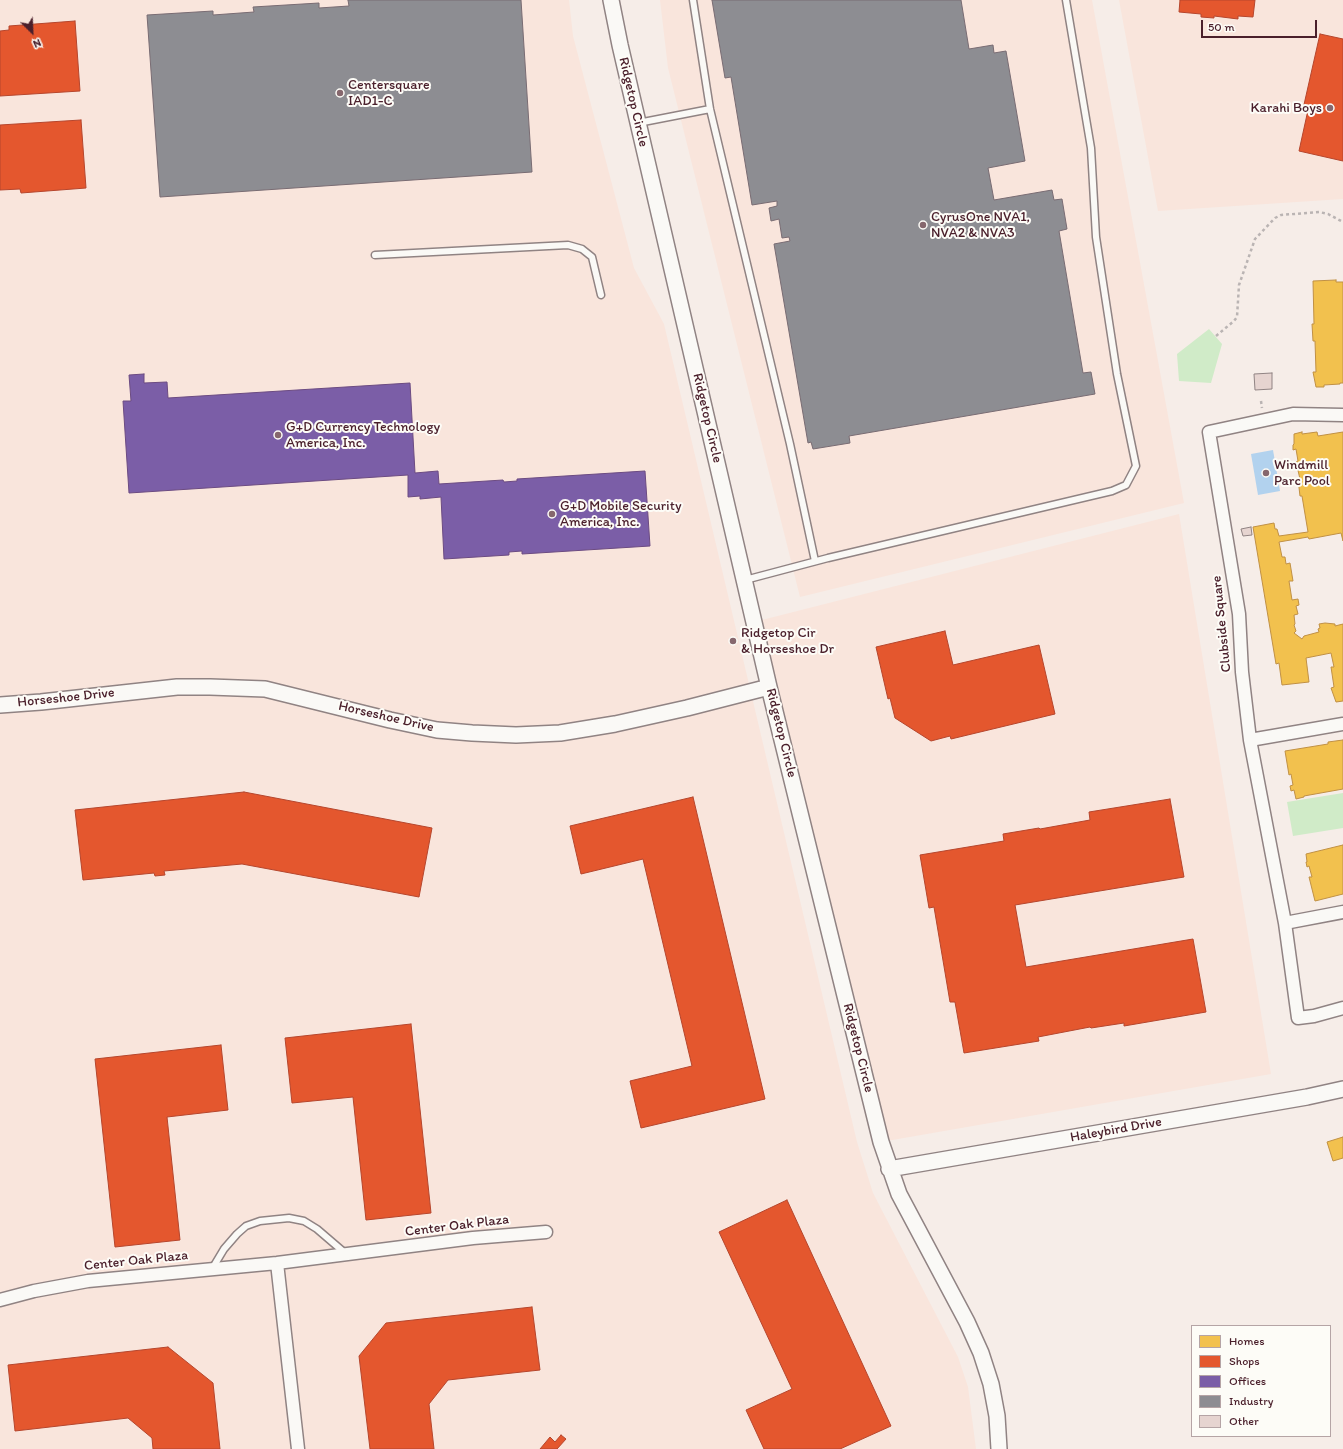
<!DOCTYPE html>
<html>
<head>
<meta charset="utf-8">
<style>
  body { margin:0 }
  #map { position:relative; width:1343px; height:1449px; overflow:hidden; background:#f6ede8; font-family:Itim,sans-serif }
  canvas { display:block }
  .legend { position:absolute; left:1191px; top:1325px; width:140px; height:112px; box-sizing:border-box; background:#fdfcf7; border:1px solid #b5a4a5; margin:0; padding:5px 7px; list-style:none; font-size:12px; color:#4a1f2b }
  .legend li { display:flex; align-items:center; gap:8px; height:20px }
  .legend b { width:20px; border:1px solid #b5a4a5 }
  .north { position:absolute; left:12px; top:12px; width:40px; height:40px; -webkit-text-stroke:3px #fdfcf7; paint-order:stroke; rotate:156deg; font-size:11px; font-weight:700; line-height:16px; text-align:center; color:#4a1f2b }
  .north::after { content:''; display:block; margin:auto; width:14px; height:18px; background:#4a1f2b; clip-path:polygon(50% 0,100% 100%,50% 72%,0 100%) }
  .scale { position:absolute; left:1201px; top:20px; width:116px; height:18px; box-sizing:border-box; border:2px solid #4a1f2b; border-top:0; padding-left:5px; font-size:12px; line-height:14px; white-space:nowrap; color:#4a1f2b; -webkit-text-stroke:3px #fdfcf7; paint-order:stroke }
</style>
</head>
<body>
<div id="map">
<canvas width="1343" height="1449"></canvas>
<ul class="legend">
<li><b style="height:11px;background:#f2c14e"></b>Homes</li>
<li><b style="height:11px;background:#e4572e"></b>Shops</li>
<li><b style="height:11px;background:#7b5ea7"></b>Offices</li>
<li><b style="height:11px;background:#8d8d92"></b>Industry</li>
<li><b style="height:11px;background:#e6d4d0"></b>Other</li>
</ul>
<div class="north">N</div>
<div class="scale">50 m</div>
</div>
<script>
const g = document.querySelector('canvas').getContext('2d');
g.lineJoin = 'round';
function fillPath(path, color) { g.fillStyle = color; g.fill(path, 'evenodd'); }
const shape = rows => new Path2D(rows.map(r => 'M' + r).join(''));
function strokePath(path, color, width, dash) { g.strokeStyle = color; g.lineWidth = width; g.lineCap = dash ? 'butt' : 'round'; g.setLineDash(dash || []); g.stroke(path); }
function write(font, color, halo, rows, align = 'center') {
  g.font = font + ' Itim,sans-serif'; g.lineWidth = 4; g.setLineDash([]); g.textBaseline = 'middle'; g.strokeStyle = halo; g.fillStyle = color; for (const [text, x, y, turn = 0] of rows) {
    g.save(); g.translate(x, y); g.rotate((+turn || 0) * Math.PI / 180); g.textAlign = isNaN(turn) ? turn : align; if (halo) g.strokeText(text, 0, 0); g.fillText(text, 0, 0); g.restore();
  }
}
fillPath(shape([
  [0,0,569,0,573,36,634,268,664,324,857,1142,873,1193,958,1357,968,1387,976,1449,0,1449],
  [660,0,1092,0,1184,503,800,597,668,68],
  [1119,0,1343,0,1343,199,1158,211],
  [1179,514,1271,1074,881,1142,754,622]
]), '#f9e5dc');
fillPath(shape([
  [1209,329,1222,344,1211,383,1179,381,1177,354],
  [1343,793,1343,828,1293,836,1287,802]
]), '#d0ebc8');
fillPath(shape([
  [1273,450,1280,491,1258,495,1251,454]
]), '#b2d2ee');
const homes = shape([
  [1336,280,1336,282,1343,282,1343,383,1340,383,1340,384,1324,385,1324,387,1316,387,1313,372,1316,372,1315,341,1313,341,1312,324,1314,324,1313,281,1336,280],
  [1302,432,1302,434,1317,432,1318,436,1343,432,1343,541,1341,533,1309,539,1308,537,1279,542,1282,557,1285,557,1286,564,1290,563,1293,581,1289,581,1292,600,1298,599,1299,605,1296,606,1298,614,1294,615,1295,624,1294,625,1296,631,1294,633,1302,639,1304,636,1319,632,1318,629,1320,628,1319,624,1325,623,1335,624,1335,626,1343,624,1343,701,1336,702,1331,688,1334,687,1331,667,1334,667,1331,653,1306,658,1309,682,1282,685,1279,663,1276,664,1253,527,1274,523,1275,529,1277,529,1279,536,1308,532,1302,496,1300,496,1298,479,1300,479,1296,462,1298,461,1296,449,1293,450,1293,445,1294,444,1294,434,1302,432],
  [1343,740,1343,789,1304,796,1304,797,1296,799,1294,790,1291,791,1290,786,1293,785,1291,774,1289,775,1285,751,1328,744,1328,742,1343,740],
  [1343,845,1343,894,1315,901,1309,877,1312,877,1309,866,1307,867,1306,862,1307,862,1306,854,1343,845],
  [1343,1137,1343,1158,1333,1161,1327,1142,1343,1137]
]);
fillPath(homes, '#f2c14e');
strokePath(homes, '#c09044', 1);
const shops = shape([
  [1180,0,1255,0,1253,17,1238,16,1238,19,1214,16,1214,18,1201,17,1201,14,1179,12,1180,0],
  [75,21,80,91,0,96,0,31,9,30,9,26,75,21],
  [1320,34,1343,39,1343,161,1299,151,1308,110,1303,109,1320,34],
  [81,120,86,188,21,193,20,189,0,190,0,125,81,120],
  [945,631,953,665,1039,645,1055,714,951,739,950,736,931,741,895,718,890,698,888,699,876,647,945,631],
  [244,792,432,828,419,897,242,864,164,871,165,875,155,876,154,873,83,880,75,810,244,792],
  [693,797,765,1099,641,1128,630,1081,692,1066,643,859,581,874,570,826,693,797],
  [1170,799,1184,877,1015,905,1026,967,1193,939,1206,1012,1124,1026,1124,1023,1091,1028,1090,1027,1038,1037,1039,1041,964,1053,955,1002,950,1002,934,907,929,908,920,855,1004,841,1003,834,1039,828,1040,829,1090,820,1089,812,1170,799],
  [411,1024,431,1213,366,1220,353,1097,292,1103,285,1038,411,1024],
  [221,1045,228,1110,167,1117,180,1240,115,1247,95,1059,221,1045],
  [787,1200,891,1426,840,1449,764,1449,746,1410,792,1389,719,1232,787,1200],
  [532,1307,540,1370,448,1380,429,1404,434,1449,370,1449,359,1356,386,1323,532,1307],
  [168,1347,213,1383,220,1449,153,1449,152,1438,128,1418,15,1431,8,1365,168,1347],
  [561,1435,566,1439,557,1449,540,1449,550,1437,555,1442,561,1435]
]);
fillPath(shops, '#e4572e');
strokePath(shops, '#b6462d', 1);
const offices = shape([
  [144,374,144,383,167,382,168,398,410,383,415,473,438,471,439,484,503,480,504,482,517,481,517,479,645,471,650,546,522,554,522,551,509,552,509,555,444,559,441,497,420,499,420,496,408,497,408,475,129,493,123,401,131,401,129,375,144,374]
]);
fillPath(offices, '#7b5ea7');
strokePath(offices, '#6c4b82', 1);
const industry = shape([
  [348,0,521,0,532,172,160,197,147,15,213,11,213,15,254,12,253,7,319,3,319,8,349,6,348,0],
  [712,0,961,0,969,49,993,45,994,53,1006,51,1025,161,988,168,994,200,1052,190,1054,200,1062,199,1067,229,1059,231,1083,373,1091,372,1095,394,849,436,850,443,813,449,811,442,808,443,774,244,790,241,789,237,782,238,779,219,771,221,769,208,777,206,777,201,752,205,731,77,725,78,712,0]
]);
fillPath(industry, '#8d8d92');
strokePath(industry, '#796c73', 1);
const building = shape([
  [1272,373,1272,389,1255,390,1254,374,1272,373],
  [1251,527,1252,535,1243,536,1241,529,1251,527]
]);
fillPath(building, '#e6d4d0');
strokePath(building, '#908383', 1);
const service = shape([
  [693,0,710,109,790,444,815,561],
  [638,123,710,109],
  [375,255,568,245,582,249,592,257,601,295],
  [745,580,828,558,1112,491,1126,485,1136,466,1117,374,1096,237,1091,148,1066,0],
  [212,1269,224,1249,237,1234,246,1226,260,1221,289,1218,304,1221,317,1229,345,1253]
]);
const minor = shape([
  [1343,415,1293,414,1209,432,1239,614,1242,672,1250,740,1285,923,1298,1018,1314,1016,1343,1008],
  [1250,740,1343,724],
  [1285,923,1343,912],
  [277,1263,298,1449],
  [0,1300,34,1291,88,1281,277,1263,473,1238,546,1232]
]);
const tertiary = shape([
  [611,0,620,45,769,687,881,1142,899,1194,967,1322,981,1353,991,1384,997,1416,999,1449],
  [0,705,41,702,177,687,210,687,265,689,390,720,437,730,472,733,516,735,560,733,615,724,687,708,769,687],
  [889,1169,1307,1097,1343,1089]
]);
strokePath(service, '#908383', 9);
strokePath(minor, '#908383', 15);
strokePath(tertiary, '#908383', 18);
strokePath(shape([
  [1216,336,1234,321,1237,317,1239,285,1255,239,1275,218,1281,215,1319,212,1328,214,1343,222],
  [1261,401,1262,408]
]), '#bab4b3', 2.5, [3, 3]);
strokePath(service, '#faf9f6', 6);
strokePath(minor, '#faf9f6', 12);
strokePath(tertiary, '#faf9f6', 15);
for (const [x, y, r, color] of [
  [340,93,4,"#86676d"],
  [1330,108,4,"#86676d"],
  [923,225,4,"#86676d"],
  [278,435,4,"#86676d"],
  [1266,473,4,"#86676d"],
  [552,514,4,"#86676d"],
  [733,641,4,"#86676d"]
]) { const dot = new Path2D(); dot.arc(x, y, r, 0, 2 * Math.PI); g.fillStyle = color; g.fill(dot); strokePath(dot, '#fdfcf7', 1.5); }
write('14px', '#4a1f2b', '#fdfcf7', [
  ["Centersquare",348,85],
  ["IAD1-C",348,101],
  ["Karahi Boys",1322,108,"right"],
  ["CyrusOne NVA1,",931,217],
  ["NVA2 & NVA3",931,233],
  ["G+D Currency Technology",286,427],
  ["America, Inc.",286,443],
  ["Windmill",1274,465],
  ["Parc Pool",1274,481],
  ["G+D Mobile Security",560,506],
  ["America, Inc.",560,522],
  ["Ridgetop Cir",741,633],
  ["& Horseshoe Dr",741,649]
], 'left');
write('14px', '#4a1f2b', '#fdfcf7', [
  ["Ridgetop Circle",633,102,77],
  ["Ridgetop Circle",707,418,77],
  ["Clubside Square",1222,624,-96],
  ["Horseshoe Drive",66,698,-6],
  ["Horseshoe Drive",386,717,13],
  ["Ridgetop Circle",781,733,76],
  ["Ridgetop Circle",858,1048,76],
  ["Haleybird Drive",1116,1130,-10],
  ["Center Oak Plaza",457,1226,-7],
  ["Center Oak Plaza",136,1261,-6]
]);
</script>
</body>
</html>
